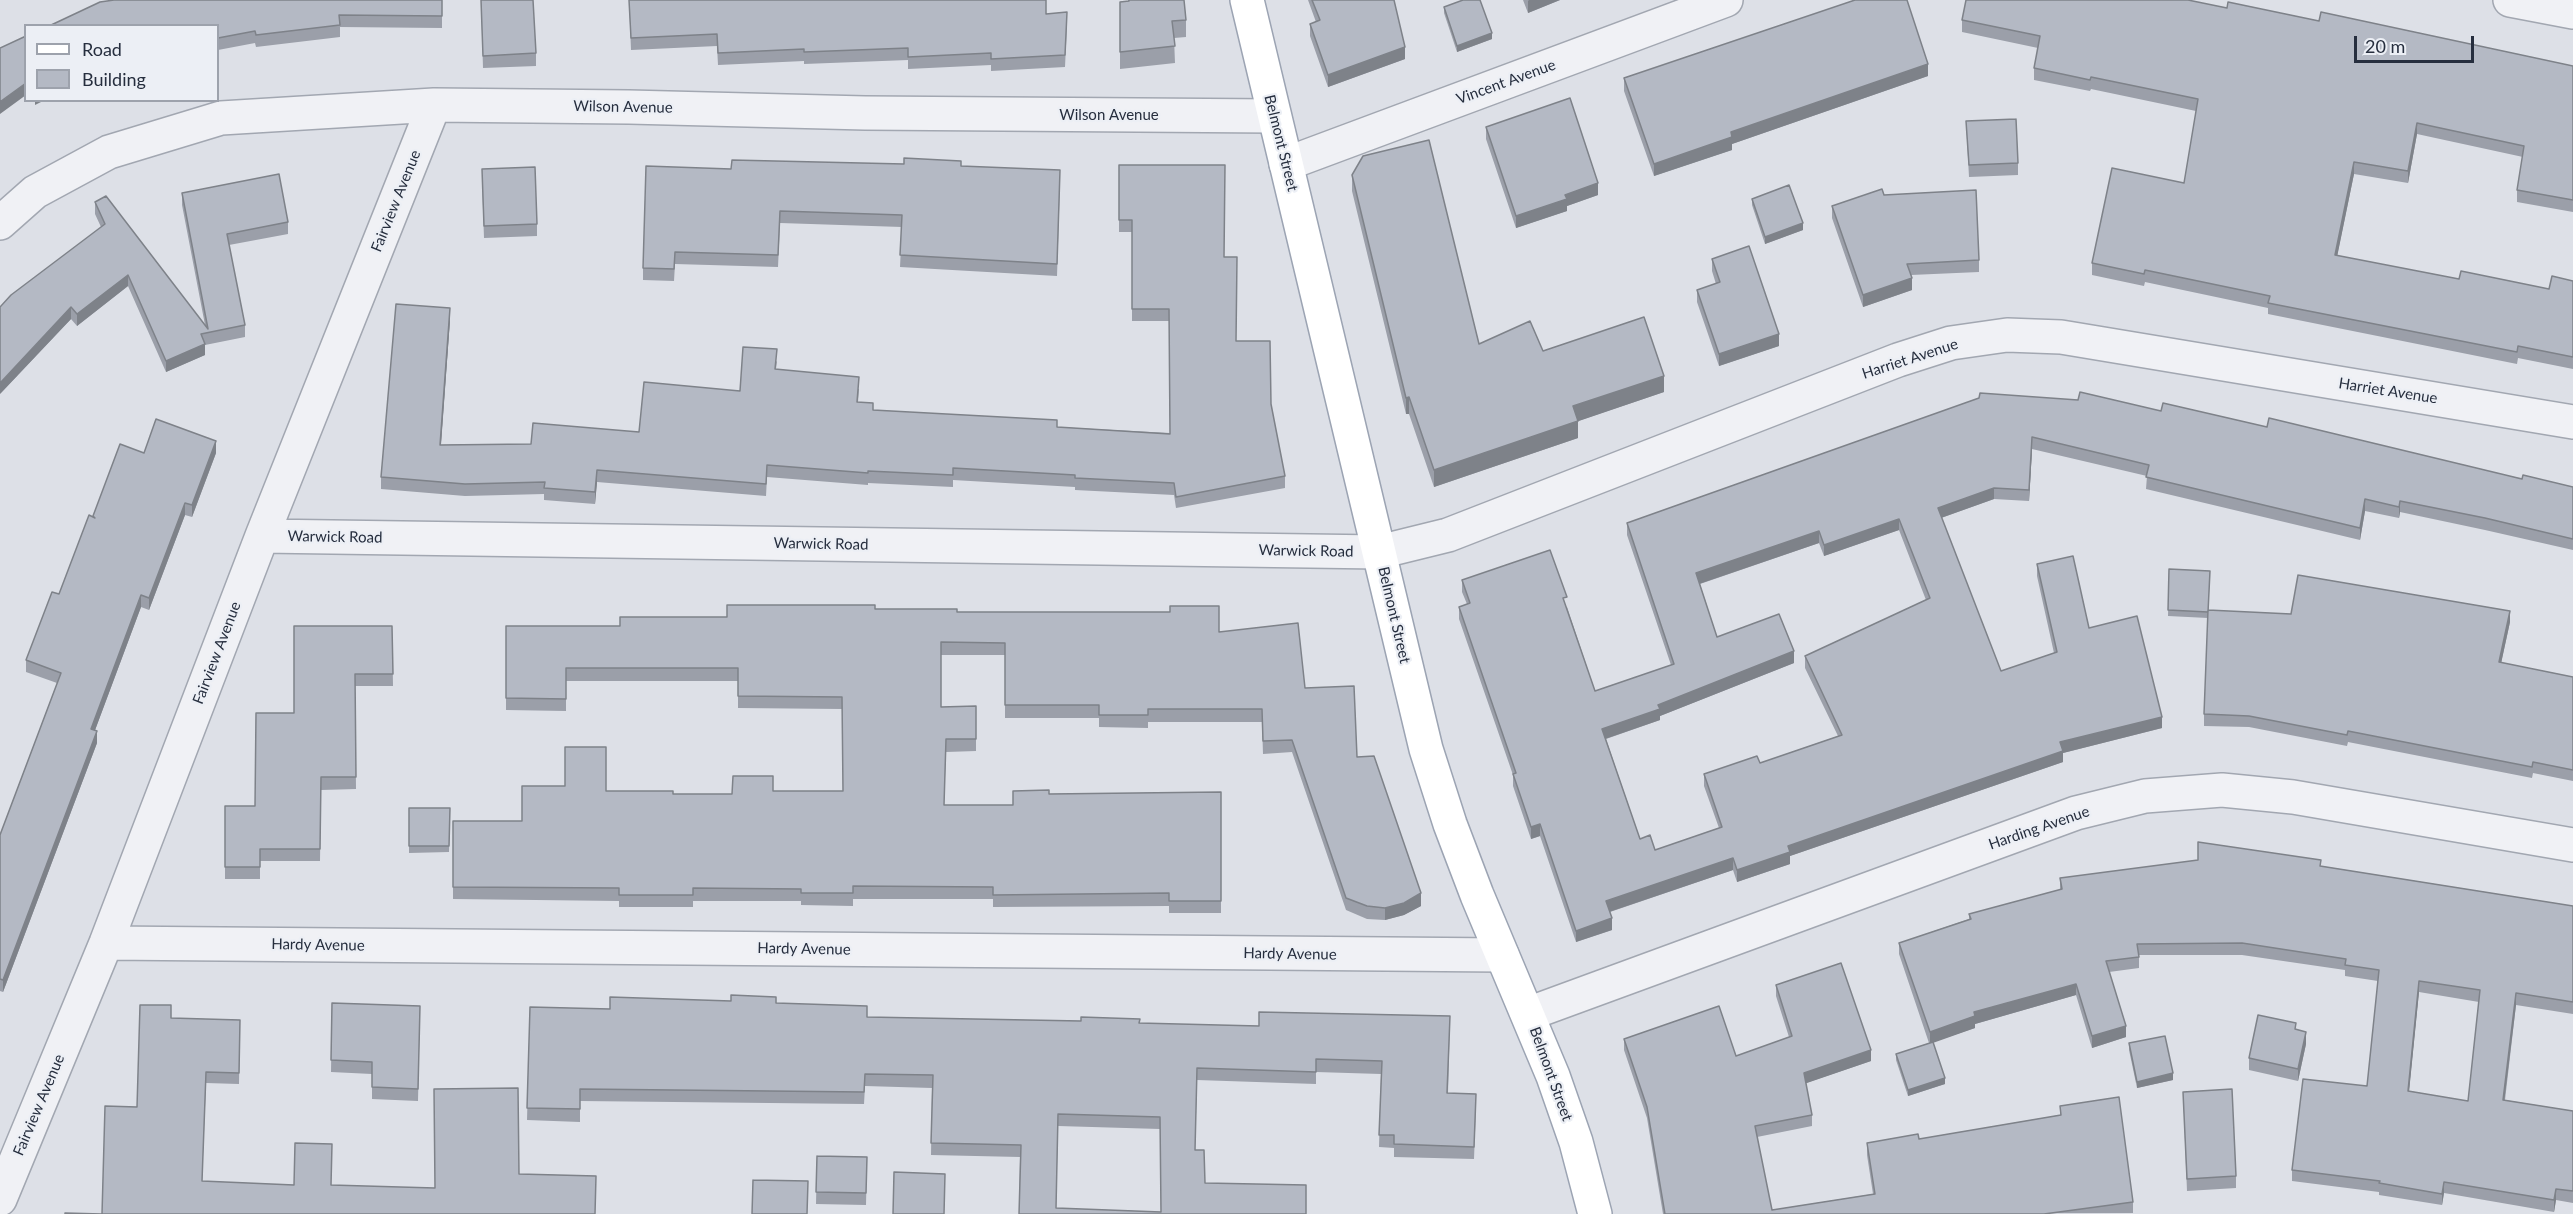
<!DOCTYPE html>
<html>
<head>
<meta charset="utf-8">
<style>
  body { margin:0 }
  #map { position:relative; width:2573px; height:1214px; overflow:hidden; background:#dde0e7; font-family:Lato,sans-serif }
  canvas { display:block }
  .legend { position:absolute; left:24px; top:24px; width:195px; height:78px; box-sizing:border-box; background:#eceff5; border:2px solid #9da2ac; margin:0; padding:8px 10px; list-style:none; font-size:18px; color:#262e3e }
  .legend li { display:flex; align-items:center; gap:12px; height:30px }
  .legend b { width:30px; border:2px solid #9da2ac }
  .scale { position:absolute; left:2354px; top:36px; width:120px; height:27px; box-sizing:border-box; border:3px solid #262e3e; border-top:0; padding-left:8px; font-size:18px; line-height:21px; white-space:nowrap; color:#262e3e; -webkit-text-stroke:4px #eceff5; paint-order:stroke }
</style>
</head>
<body>
<div id="map">
<canvas width="2573" height="1214"></canvas>
<ul class="legend">
<li><b style="height:8px;background:#fff"></b>Road</li>
<li><b style="height:16px;background:#b4b9c4"></b>Building</li>
</ul>
<div class="scale">20 m</div>
</div>
<script>
const g = document.querySelector('canvas').getContext('2d');
g.lineJoin = 'round';
const shape = rows => new Path2D(rows.map(r => 'M' + r).join(''));
function strokePath(path, color, width, dash) { g.strokeStyle = color; g.lineWidth = width; g.lineCap = dash ? 'butt' : 'round'; g.setLineDash(dash || []); g.stroke(path); }
function fillPath(path, color) { g.fillStyle = color; g.fill(path, 'evenodd'); }
function write(font, color, halo, rows, align = 'center') {
  g.font = font + ' Lato,sans-serif'; g.lineWidth = 4.5; g.setLineDash([]); g.textBaseline = 'middle'; g.strokeStyle = halo; g.fillStyle = color; for (const [text, x, y, turn = 0] of rows) {
    g.save(); g.translate(x, y); g.rotate((+turn || 0) * Math.PI / 180); g.textAlign = isNaN(turn) ? turn : align; if (halo) g.strokeText(text, 0, 0); g.fillText(text, 0, 0); g.restore();
  }
}
const minor = shape([
  [2510,0,2573,12],
  [1286,164,1726,0],
  [0,223,35,192,109,152,221,118,434,105,629,107,865,113,1274,116],
  [262,536,1379,552,1448,535,1898,360,1951,343,2007,335,2061,337,2573,422],
  [106,943,1502,955],
  [1528,1014,2076,813,2145,796,2222,790,2293,797,2573,845],
  [0,1199,106,943,262,536,434,105]
]);
const major = shape([
  [1247,0,1426,749,1450,824,1477,895,1553,1076,1576,1142,1595,1214]
]);
strokePath(minor, '#a2a7b1', 36);
strokePath(major, '#9ca4b3', 36);
strokePath(minor, '#f0f1f5', 33);
strokePath(major, '#fff', 33);
fillPath(shape([
  [442,0,442,28,340,27,340,37,256,47,255,43,218,50,218,26],
  [481,0,536,53,536,66,483,68],
  [629,0,1046,0,1046,14,1067,24,1065,67,991,71,991,65,908,69,908,60,804,64,804,61,718,65,717,46,631,50],
  [1128,0,1184,0,1186,20,1186,37,1174,38,1175,63,1120,69,1120,2,1128,1],
  [1308,0,1394,0,1405,59,1328,87,1310,36,1310,24,1316,22],
  [1523,0,1560,0,1528,13],
  [1444,7,1492,39,1457,52,1444,13],
  [2227,8,2319,21,2573,66,2573,212,2517,202,2517,190,2523,157,2417,134,2408,183,2354,174,2337,256,2459,279,2549,289,2573,281,2573,369,2518,358,2517,364,2268,314,2268,308,2145,282,2144,286,2092,275,2092,263,2184,183,2196,111,2091,89,2090,91,2034,80,2034,68,2038,48,1962,32,1962,20],
  [1928,76,1732,144,1732,150,1654,176,1624,91,1624,78],
  [1966,121,2018,163,2018,175,1969,177],
  [1486,127,1598,195,1567,206,1567,211,1516,228,1486,139],
  [1119,165,1224,257,1236,341,1271,404,1285,476,1285,488,1176,508,1174,495,1075,490,1075,487,953,480,953,487,868,483,868,485,767,477,766,496,597,482,595,504,544,500,544,494,465,496,381,489,381,477,450,320,441,445,531,444,639,432,740,391,777,361,776,369,859,389,858,402,873,410,1057,427,1170,433,1169,321,1132,321,1132,232,1119,232],
  [961,166,1060,182,1057,276,900,267,902,227,780,223,778,267,675,264,674,281,643,280,643,268,731,169],
  [1352,175,1479,344,1543,351,1664,392,1578,421,1578,438,1434,487,1409,414,1406,414,1352,191],
  [482,181,537,224,537,236,484,238],
  [182,193,288,222,288,234,229,245,245,325,245,337,205,345,205,355,166,372,128,286,77,326,71,319,0,394,101,227,95,214,95,202,205,325,182,205],
  [1884,195,1979,260,1979,272,1911,275,1912,290,1863,307,1832,218,1832,206],
  [1752,199,1803,230,1765,244,1752,205],
  [1712,259,1779,346,1719,366,1697,302,1697,290,1716,284,1712,271],
  [1979,398,2161,411,2267,427,2522,479,2573,487,2573,550,2485,530,2400,512,2399,518,2365,511,2360,540,2146,489,2147,476,2032,449,2029,501,1994,499,1941,518,2001,671,2054,653,2037,576,2037,564,2089,628,2162,728,2063,753,2063,762,1790,856,1790,864,1737,882,1733,870,1610,912,1612,930,1576,942,1540,836,1531,839,1513,786,1513,775,1459,619,1459,607,1467,604,1462,592,1462,580,1567,607,1595,691,1671,665,1627,535,1627,523],
  [1899,530,1926,600,1805,656,1805,668,1838,736,1760,763,1704,774,1704,786,1719,828,1655,850,1640,839,1606,739,1660,720,1660,716,1794,663,1717,637,1700,584,1819,543,1824,556],
  [144,453,216,453,192,517,185,515,149,610,141,607,95,730,97,743,3,992,0,991,0,835,57,683,26,672,26,660,59,594,93,516],
  [2169,569,2210,571,2208,618,2168,616],
  [875,609,957,612,1219,632,1305,688,1357,757,1421,906,1404,915,1385,920,1367,919,1346,910,1292,752,1263,754,1262,722,1148,722,1148,728,1099,727,1099,718,1005,718,1005,655,941,655,941,707,976,706,976,751,946,752,944,805,1013,805,1013,791,1049,794,1221,792,1221,913,1169,913,1169,906,993,907,993,899,853,899,853,906,801,905,801,901,693,901,693,907,619,907,619,901,453,899,453,821,522,821,606,791,673,794,732,794,773,791,843,791,842,709,738,708,738,681,566,681,566,711,506,710,506,626,620,626,727,617],
  [2291,614,2510,622,2501,663,2573,677,2573,781,2533,773,2532,778,2348,742,2347,746,2249,727,2204,726,2204,714],
  [392,626,393,686,355,686,356,789,321,790,320,861,260,861,260,879,225,879,225,806,255,806,294,713],
  [409,808,450,808,449,852,409,853],
  [2321,866,2573,906,2573,1014,2516,1005,2505,1100,2573,1111,2573,1203,2556,1200,2554,1212,2444,1193,2442,1205,2379,1195,2379,1192,2292,1181,2292,1170,2367,1086,2378,981,2345,976,2345,970,2242,955,2139,955,2139,968,2109,972,2126,1037,2092,1048,2076,995,1975,1024,1975,1028,1933,1042,1945,1084,1908,1096,1896,1060,1896,1054,1929,1043,1899,954,1899,943,1969,919,1969,914,2060,890,2060,878],
  [2419,992,2479,1002,2468,1101,2409,1091],
  [1776,985,1871,1061,1806,1083,1812,1115,1812,1126,1757,1137,1772,1210,1873,1194,1867,1155,1867,1143,1919,1139,2060,1115,2060,1106,2133,1202,2133,1213,1663,1214,1647,1118,1624,1050,1624,1039,1736,1056,1789,1037,1776,996],
  [332,1003,420,1006,418,1101,372,1099,372,1074,331,1072],
  [776,1003,867,1017,1259,1026,1450,1016,1448,1093,1476,1106,1474,1159,1394,1157,1394,1148,1379,1147,1381,1074,1316,1072,1316,1084,1197,1080,1195,1150,1205,1183,1306,1214,1019,1214,1020,1157,931,1155,932,1088,865,1086,864,1104,580,1101,580,1122,527,1120,530,1007,610,1009],
  [1058,1126,1160,1129,1161,1212,1056,1208],
  [171,1018,240,1020,239,1084,206,1083,202,1181,294,1185,435,1188,519,1174,596,1176,102,1214,137,1107],
  [2129,1043,2173,1080,2137,1088,2129,1050],
  [2306,1044,2298,1081,2249,1070,2249,1058],
  [2183,1092,2236,1176,2236,1188,2187,1191],
  [817,1156,867,1157,866,1205,816,1204]
]), '#9b9fa9');
fillPath(shape([
  [1529,0,1560,0,1528,13,1528,1],
  [1492,33,1492,39,1457,52,1457,46],
  [1405,47,1405,59,1328,87,1328,75],
  [1928,64,1928,76,1732,144,1732,150,1654,176,1654,164,1731,132],
  [26,83,26,95,0,114,0,102],
  [35,100,45,100,35,105],
  [2417,123,2417,134,2408,183,2408,171],
  [2354,162,2354,174,2335,267,2335,255],
  [1598,183,1598,195,1567,206,1567,211,1516,228,1516,216,1565,195],
  [1803,223,1803,230,1765,244,1765,237],
  [128,275,128,286,77,326,77,314],
  [1912,278,1912,290,1863,307,1863,295],
  [71,307,71,319,0,394,0,383],
  [450,308,450,320,440,457,440,445],
  [1779,334,1779,346,1719,366,1719,354],
  [205,344,205,355,166,372,166,361],
  [1664,376,1664,392,1573,423,1573,406],
  [1409,397,1409,414,1406,414,1406,398],
  [1578,421,1578,438,1434,487,1434,470],
  [2032,437,2032,449,2029,501,2029,490],
  [216,441,216,453,192,517,192,505],
  [597,470,597,482,595,504,595,492],
  [1994,488,1994,499,1938,519,1938,508],
  [2365,499,2365,511,2360,540,2360,528],
  [2400,501,2400,512,2399,518,2399,507],
  [185,503,185,515,149,610,149,598],
  [1899,519,1899,530,1824,556,1824,545],
  [1819,531,1819,543,1696,585,1696,573],
  [141,595,141,607,91,741,91,729],
  [2510,611,2510,622,2499,673,2499,662],
  [1794,651,1794,663,1660,716,1660,720,1602,740,1602,729,1658,705],
  [2162,717,2162,728,2063,753,2063,762,1790,856,1790,864,1737,882,1737,870,1788,846,2060,742],
  [97,731,97,743,3,992,3,980],
  [1540,824,1540,836,1531,839,1531,827],
  [1733,858,1733,870,1606,913,1606,901],
  [1421,893,1421,906,1404,915,1385,920,1385,908],
  [1612,918,1612,930,1576,942,1576,931],
  [2419,981,2419,992,2408,1102,2408,1091],
  [2076,984,2076,995,1975,1024,1975,1028,1930,1044,1930,1032,1974,1012],
  [2516,993,2516,1005,2503,1111,2503,1100],
  [2126,1026,2126,1037,2092,1048,2092,1036],
  [2306,1032,2306,1044,2298,1081,2298,1069],
  [1871,1050,1871,1061,1804,1084,1804,1073],
  [2173,1073,2173,1080,2137,1088,2137,1082],
  [1945,1078,1945,1084,1908,1096,1908,1090],
  [2444,1182,2444,1193,2442,1205,2442,1194],
  [2556,1189,2556,1200,2554,1212,2554,1200]
]), '#7e8289');
const building = shape([
  [114,0,442,0,442,16,339,15,340,25,256,35,255,31,218,38,218,26,49,26,100,2,114,0],
  [481,0,533,0,536,53,483,56,481,0],
  [629,0,1046,0,1046,14,1067,12,1065,55,991,59,991,53,908,57,908,48,804,52,804,49,718,53,717,34,631,38,629,0],
  [1129,0,1184,0,1186,20,1172,21,1175,46,1120,52,1120,2,1129,1,1129,0],
  [1312,0,1394,0,1405,47,1328,75,1310,24,1320,20,1312,0],
  [1463,0,1480,0,1492,33,1457,46,1444,7,1463,0],
  [1855,0,1907,0,1928,64,1731,132,1732,137,1654,164,1624,78,1855,0],
  [1966,0,2188,0,2227,8,2228,2,2319,21,2321,12,2573,66,2573,200,2517,190,2524,146,2417,123,2408,171,2354,162,2335,255,2459,279,2461,271,2549,289,2552,276,2573,281,2573,357,2518,346,2517,352,2268,303,2270,296,2145,270,2144,274,2092,263,2112,168,2184,183,2198,99,2091,77,2090,80,2034,68,2040,36,1962,20,1966,0],
  [26,36,26,83,0,102,0,48,26,36],
  [1570,98,1598,183,1565,195,1567,199,1516,216,1486,127,1570,98],
  [2016,119,2018,163,1969,165,1966,121,2016,119],
  [1429,140,1479,344,1530,321,1543,351,1644,317,1664,376,1573,406,1578,421,1434,470,1409,397,1406,398,1352,175,1363,156,1429,140],
  [904,158,961,161,961,166,1060,170,1057,264,900,255,902,215,780,211,778,255,675,252,674,269,643,268,646,166,731,169,732,160,904,164,904,158],
  [1119,165,1225,165,1224,257,1237,257,1236,341,1270,341,1271,404,1285,476,1176,497,1174,483,1075,478,1075,475,953,468,953,475,868,471,868,473,767,465,766,484,597,470,595,492,544,488,545,482,465,484,381,477,396,304,450,308,440,445,531,444,533,423,639,432,644,382,740,391,743,347,777,349,775,369,859,377,857,402,873,403,873,410,1057,420,1057,427,1170,434,1169,309,1132,309,1132,220,1119,220,1119,165],
  [535,167,537,224,484,226,482,169,535,167],
  [279,174,288,222,227,234,245,325,201,334,205,344,166,361,128,275,77,314,71,307,0,383,0,307,11,295,105,224,95,202,106,196,208,329,182,193,279,174],
  [1789,185,1803,223,1765,237,1752,199,1789,185],
  [1882,189,1884,195,1976,190,1979,260,1907,264,1912,278,1863,295,1832,206,1882,189],
  [1749,246,1779,334,1719,354,1697,290,1720,282,1712,259,1749,246],
  [2080,392,2161,411,2163,403,2267,427,2269,418,2522,479,2523,475,2573,487,2573,539,2485,518,2400,501,2399,507,2365,499,2360,528,2146,477,2149,465,2032,437,2029,490,1994,488,1938,508,2001,671,2057,652,2037,564,2073,556,2089,628,2137,616,2162,717,2060,742,2063,751,1788,846,1790,852,1737,870,1733,858,1606,901,1612,918,1576,931,1540,824,1531,827,1513,774,1516,773,1459,607,1470,603,1462,580,1550,550,1567,597,1563,598,1595,691,1674,664,1627,523,1979,398,1980,393,2078,400,2080,392],
  [1899,519,1930,598,1805,656,1842,735,1760,763,1757,756,1704,774,1722,827,1655,850,1650,835,1640,839,1602,729,1660,709,1658,705,1794,651,1779,614,1717,637,1696,573,1819,531,1824,545,1899,519],
  [156,419,216,441,192,505,185,503,149,598,141,595,91,729,97,731,3,980,0,979,0,835,61,673,26,660,52,592,59,594,89,515,95,518,93,516,120,444,144,453,156,419],
  [2169,569,2210,571,2208,612,2168,610,2169,569],
  [2298,575,2510,611,2499,662,2573,677,2573,770,2533,762,2532,767,2348,731,2347,735,2249,716,2204,714,2208,610,2291,614,2298,575],
  [727,605,875,605,875,609,957,609,957,612,1170,612,1170,606,1219,606,1219,632,1298,623,1305,688,1354,686,1357,757,1374,756,1421,893,1404,903,1385,908,1367,906,1346,898,1292,740,1263,741,1262,709,1148,709,1148,715,1099,715,1099,705,1005,705,1005,643,941,642,941,707,976,706,976,739,946,739,944,805,1013,805,1013,791,1049,790,1049,794,1221,792,1221,901,1169,901,1169,893,993,895,993,887,853,886,853,893,801,893,801,889,693,888,693,895,619,895,619,888,453,887,453,821,522,821,522,786,565,786,565,747,606,747,606,791,673,791,673,794,732,794,733,776,773,776,773,791,843,791,842,697,738,696,738,668,566,668,566,699,506,698,506,626,620,626,620,617,727,617,727,605],
  [294,626,392,626,393,674,355,674,356,777,321,777,320,849,260,849,260,867,225,867,225,806,255,806,256,713,294,713,294,626],
  [409,808,450,808,449,846,409,846,409,808],
  [2198,842,2321,860,2320,866,2573,906,2573,1002,2516,993,2503,1100,2573,1111,2573,1191,2556,1189,2554,1200,2444,1182,2442,1194,2379,1183,2380,1181,2292,1170,2303,1079,2367,1086,2379,970,2345,965,2346,959,2242,943,2137,944,2139,957,2106,961,2126,1026,2092,1036,2076,984,1974,1012,1975,1016,1930,1032,1899,943,1971,919,1969,914,2062,889,2060,878,2198,860,2198,842],
  [2419,981,2480,990,2468,1101,2408,1091,2419,981],
  [1841,963,1871,1050,1804,1073,1812,1115,1755,1126,1772,1210,1875,1194,1867,1143,1918,1134,1919,1139,2061,1115,2060,1106,2119,1097,2133,1202,2044,1214,1665,1214,1647,1107,1624,1039,1719,1006,1736,1056,1792,1036,1776,985,1841,963],
  [731,995,776,997,776,1003,867,1006,867,1017,1081,1021,1081,1017,1140,1019,1139,1023,1259,1026,1259,1012,1450,1016,1447,1093,1476,1094,1474,1147,1394,1144,1394,1135,1379,1135,1382,1061,1316,1059,1316,1072,1197,1068,1195,1150,1204,1150,1205,1183,1306,1185,1306,1214,1019,1214,1021,1145,931,1143,933,1075,865,1074,864,1092,580,1089,580,1109,527,1108,530,1007,610,1009,610,997,731,1001,731,995],
  [1058,1114,1160,1117,1161,1212,1056,1208,1058,1114],
  [332,1003,420,1006,418,1089,372,1087,372,1062,331,1060,332,1003],
  [140,1005,171,1005,171,1018,240,1020,239,1073,206,1072,202,1181,294,1185,295,1143,332,1144,331,1185,435,1188,434,1089,518,1088,519,1174,596,1176,595,1214,65,1214,65,1213,102,1214,105,1106,137,1107,140,1005],
  [2258,1015,2296,1023,2295,1029,2306,1032,2298,1069,2249,1058,2258,1015],
  [2165,1036,2173,1073,2137,1082,2129,1043,2165,1036],
  [1933,1042,1945,1078,1908,1090,1896,1054,1933,1042],
  [2232,1089,2236,1176,2187,1179,2183,1092,2232,1089],
  [817,1156,867,1157,866,1193,816,1192,817,1156],
  [894,1172,945,1174,944,1214,893,1214,894,1172],
  [753,1180,808,1181,807,1214,752,1214,753,1180]
]);
fillPath(building, '#b4b9c4');
strokePath(building, '#7e8289', 1.5);
write('15px', '#262e3e', '#eceff5', [
  ["Vincent Avenue",1506,82,-20],
  ["Wilson Avenue",623,107,1],
  ["Wilson Avenue",1109,115],
  ["Belmont Street",1281,143,76],
  ["Fairview Avenue",396,201,-68],
  ["Harriet Avenue",1910,359,-18],
  ["Harriet Avenue",2388,391,9],
  ["Warwick Road",335,537,1],
  ["Warwick Road",821,544,1],
  ["Warwick Road",1306,551,1],
  ["Belmont Street",1394,615,77],
  ["Fairview Avenue",217,653,-69],
  ["Harding Avenue",2039,828,-19],
  ["Hardy Avenue",318,945,1],
  ["Hardy Avenue",804,949,1],
  ["Hardy Avenue",1290,954,1],
  ["Belmont Street",1551,1074,70],
  ["Fairview Avenue",39,1105,-67]
]);
</script>
</body>
</html>
